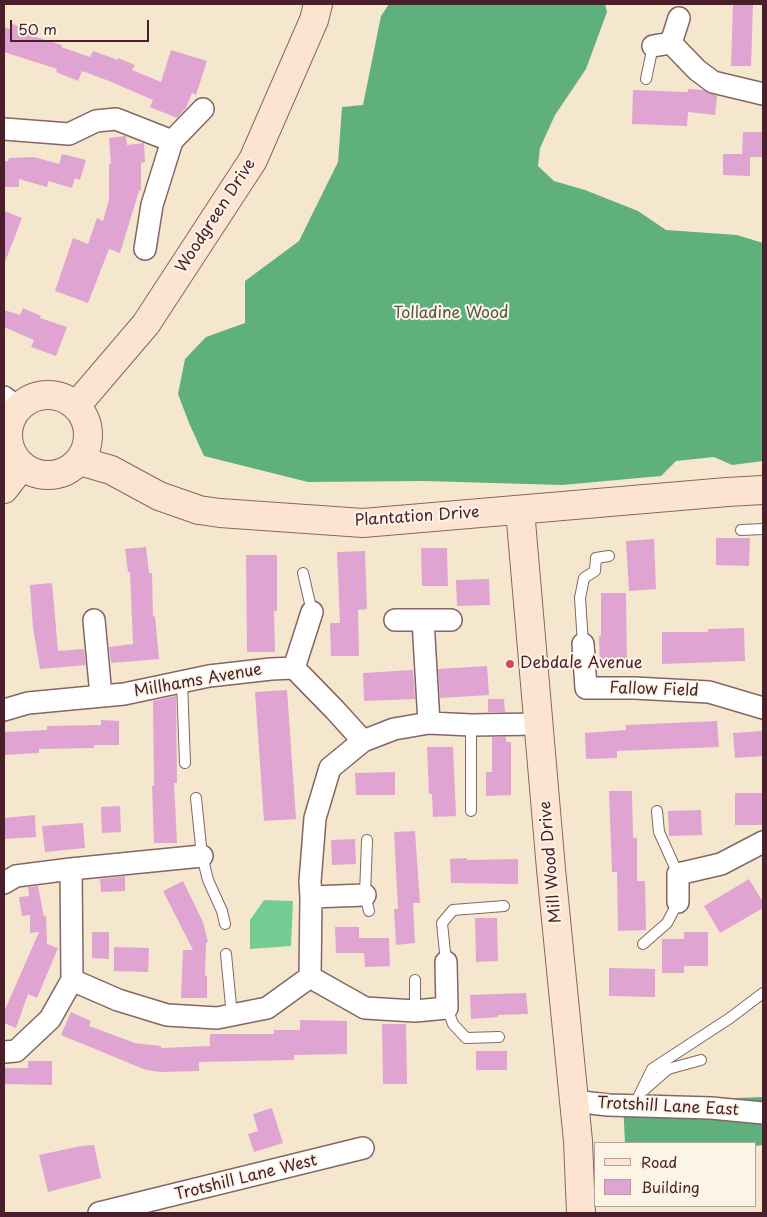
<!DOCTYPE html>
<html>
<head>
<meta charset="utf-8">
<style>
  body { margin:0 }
  #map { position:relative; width:767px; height:1217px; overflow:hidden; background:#f5e7cd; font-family:"Playpen Sans",sans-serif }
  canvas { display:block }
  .frame { position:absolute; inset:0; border:5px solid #4a1f2b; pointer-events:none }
  .legend { position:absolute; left:594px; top:1142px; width:162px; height:65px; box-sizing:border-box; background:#fcf5e5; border:1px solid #b59f9b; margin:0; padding:6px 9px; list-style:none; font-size:15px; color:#4a1f2b }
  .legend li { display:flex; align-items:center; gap:10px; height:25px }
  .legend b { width:25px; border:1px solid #b59f9b }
  .scale { position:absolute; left:10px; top:20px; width:139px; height:22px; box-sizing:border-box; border:2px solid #4a1f2b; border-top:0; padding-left:6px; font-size:15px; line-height:18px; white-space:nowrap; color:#4a1f2b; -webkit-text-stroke:4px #fcf5e5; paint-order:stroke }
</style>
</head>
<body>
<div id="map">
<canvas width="767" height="1217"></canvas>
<div class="frame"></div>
<ul class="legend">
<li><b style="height:6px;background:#fde4d1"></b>Road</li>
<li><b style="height:14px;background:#dfa4d2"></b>Building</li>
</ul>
<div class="scale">50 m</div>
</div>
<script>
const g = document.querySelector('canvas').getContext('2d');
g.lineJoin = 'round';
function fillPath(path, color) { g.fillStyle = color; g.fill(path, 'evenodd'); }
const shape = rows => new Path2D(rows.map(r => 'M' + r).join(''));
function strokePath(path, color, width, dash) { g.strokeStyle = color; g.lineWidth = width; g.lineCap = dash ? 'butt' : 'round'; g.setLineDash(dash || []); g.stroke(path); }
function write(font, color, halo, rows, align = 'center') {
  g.font = font + ' "Playpen Sans",sans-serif'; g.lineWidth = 4; g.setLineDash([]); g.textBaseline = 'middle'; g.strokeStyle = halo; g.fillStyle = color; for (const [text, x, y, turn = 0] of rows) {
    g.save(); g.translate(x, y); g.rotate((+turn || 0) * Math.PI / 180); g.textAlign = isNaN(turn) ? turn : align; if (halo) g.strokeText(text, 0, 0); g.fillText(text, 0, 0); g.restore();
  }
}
fillPath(shape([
  [264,900,293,901,291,946,250,949,250,920]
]), '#74cc93');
fillPath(shape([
  [389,4,605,4,607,12,586,69,555,115,540,148,538,166,554,181,585,190,638,211,666,230,737,235,763,243,763,461,732,465,714,457,676,461,661,476,562,485,424,481,308,482,204,456,189,423,178,394,185,359,206,337,245,323,245,281,299,241,338,162,342,107,363,105,381,16],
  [763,1097,763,1145,756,1146,756,1143,625,1143,623,1102]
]), '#5fb07d');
fillPath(shape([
  [733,4,753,4,751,66,731,66],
  [12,24,37,32,36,37,62,45,61,47,90,57,93,51,118,60,118,58,135,65,132,70,161,82,171,50,207,61,196,95,192,93,186,108,177,118,150,107,153,100,109,81,82,71,78,81,56,72,57,69,4,52,4,27,10,29],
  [688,89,703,90,717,96,715,115,688,112,687,126,632,124,633,90,688,92],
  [743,132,763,132,763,157,750,157,750,176,723,175,723,154,742,154],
  [126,136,127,145,144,143,145,162,141,163,141,190,139,191,120,253,109,249,88,303,55,291,73,238,88,244,97,218,103,221,109,200,109,163,111,164,109,138],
  [62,154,86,160,80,180,75,178,72,188,48,181,47,187,19,179,19,187,4,187,4,161,8,161,9,158,34,157,59,164],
  [4,211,22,218,5,262,4,262],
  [23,308,41,316,40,318,67,327,56,356,31,347,34,340,4,327,4,310,20,315],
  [716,538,750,538,749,566,716,565],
  [654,539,656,589,629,591,626,541],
  [146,547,149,573,152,573,153,617,155,616,159,659,111,663,109,647,133,644,130,572,128,572,125,549],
  [421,548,447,548,448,586,422,586],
  [365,551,367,609,358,610,359,656,331,656,330,623,340,623,337,552],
  [246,555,277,555,277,611,274,611,275,652,247,652],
  [489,579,490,605,457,606,456,580],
  [52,583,58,651,84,649,86,665,40,669,33,628,30,585],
  [601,593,626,593,627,666,600,667,599,636,601,636],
  [744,628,745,661,662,664,662,632,708,632,708,629],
  [487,666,489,695,440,698,438,669],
  [413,670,415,699,364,701,363,673],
  [287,690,296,819,264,821,255,692],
  [176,696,177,783,174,783,177,843,154,843,152,786,154,786,153,701],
  [488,699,504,699,505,712,488,712],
  [101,720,119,721,119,745,94,745,94,748,39,749,39,753,4,755,4,732,47,730,47,726,101,725],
  [717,721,719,747,617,751,617,758,586,759,585,733,626,730,626,725],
  [763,731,763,756,735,758,733,733],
  [492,737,506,737,506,742,511,742,511,795,486,796,486,772,492,772],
  [427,747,453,747,456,816,433,817,432,794,429,794],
  [395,772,395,795,356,795,355,773],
  [609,791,632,791,633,838,637,838,637,881,645,881,646,930,618,931,617,872,612,872],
  [735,793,763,793,763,825,735,825],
  [120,806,121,832,102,833,101,807],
  [701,810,702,835,669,836,668,811],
  [35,815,36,837,4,839,4,818],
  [83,823,85,848,45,852,42,826],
  [415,831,420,903,413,903,415,943,396,945,394,909,398,909,394,832],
  [355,839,356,864,332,865,331,840],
  [467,858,467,860,518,859,518,884,451,883,450,859],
  [125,876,125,891,101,892,100,879],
  [749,879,763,902,763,908,720,933,704,906],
  [183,881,203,922,208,942,206,943,205,976,207,976,207,998,181,998,183,950,193,950,163,891],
  [38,886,44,917,46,915,47,944,58,948,37,998,28,994,16,1028,4,1023,4,1012,39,932,30,933,30,915,22,916,19,897,29,896,28,887],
  [475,918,497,918,498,961,476,962],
  [335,927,359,927,359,938,389,938,390,966,365,967,364,953,336,953],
  [92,932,109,932,109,959,92,958],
  [684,932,708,932,708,966,684,966,684,973,662,973,662,939,684,939],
  [114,947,149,948,148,972,114,971],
  [609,968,655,969,655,997,609,996],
  [526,993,528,1014,498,1015,498,1017,471,1019,470,995],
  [71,1012,91,1021,89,1026,135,1043,161,1046,161,1048,210,1046,210,1034,274,1034,274,1030,300,1030,300,1020,347,1021,347,1054,294,1055,294,1060,199,1062,199,1071,160,1072,146,1070,61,1035],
  [382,1024,406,1024,407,1084,383,1084],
  [476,1051,507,1051,507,1070,476,1070],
  [28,1061,52,1061,52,1085,4,1084,4,1068,28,1068],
  [272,1108,283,1143,254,1152,248,1134,258,1131,253,1114],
  [94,1145,101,1178,48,1192,39,1155,81,1146]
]), '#dfa4d2');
const lane = shape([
  [646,79,653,46],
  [741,530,763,529],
  [303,573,312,612],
  [583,644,580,598,584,578,595,571,596,558,609,556],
  [182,682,185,763],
  [471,725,471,811],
  [196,798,202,856,208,880,222,911,225,924],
  [657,811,659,832,678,874],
  [367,840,365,895,369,911],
  [643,944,667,923,678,902],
  [226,954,232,1016],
  [446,962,442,923,453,910,504,906],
  [415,980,415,1011],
  [447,1008,453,1024,466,1038,499,1037],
  [644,1090,668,1069,701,1060],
  [634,1106,652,1069,730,1018,763,993]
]);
const street = shape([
  [671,43,697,70,713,82,763,94],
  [653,46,671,43,679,18],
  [4,129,69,134,96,121,116,119,172,141,203,109],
  [145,249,152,205,172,141],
  [4,397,17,407],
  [94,620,101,696],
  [395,620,451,620],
  [423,620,429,723],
  [583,644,586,688,634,688,709,692,763,708],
  [294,668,312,612],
  [4,710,28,703,124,694,209,676,271,669,294,668,335,710,363,741],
  [71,869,202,856],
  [4,883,16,876,71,869,72,980,118,1000,167,1015,217,1018,267,1008,310,977,311,897,310,882,315,818,330,768,363,741,394,729,429,723,471,725,539,724],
  [311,897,365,895],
  [678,902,678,874,721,864,763,842],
  [310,977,365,1008,415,1011,447,1008,446,962],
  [4,1052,16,1051,50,1019,72,980],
  [573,1101,608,1105,711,1108,763,1113],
  [99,1213,363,1148]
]);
const secondary = shape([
  '8 435a40 40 0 1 1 80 0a40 40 0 1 1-80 0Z',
  [76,406,146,324,253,160,314,20,318,4],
  [80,461,111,470,159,496,199,510,220,513,363,523,727,492,763,490],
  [4,489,21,467],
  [520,510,551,869,578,1141,581,1213]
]);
strokePath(lane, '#866564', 12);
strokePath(street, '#866564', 24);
strokePath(secondary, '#866564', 30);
strokePath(lane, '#fff', 10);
strokePath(street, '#fff', 21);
strokePath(secondary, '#fde4d1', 28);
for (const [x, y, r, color] of [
  [510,664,5,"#d1495b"]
]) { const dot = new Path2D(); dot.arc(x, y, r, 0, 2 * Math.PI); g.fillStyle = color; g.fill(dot); strokePath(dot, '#fcf5e5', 2); }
write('16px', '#4a1f2b', '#fcf5e5', [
  ["Woodgreen Drive",216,216,-57],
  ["Plantation Drive",417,517,-4],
  ["Millhams Avenue",198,681,-10],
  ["Fallow Field",654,690,2],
  ["Mill Wood Drive",551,862,-95],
  ["Trotshill Lane East",668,1107,3],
  ["Trotshill Lane West",246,1178,-14]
]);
write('16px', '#57534a', '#fcf5e5', [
  ["Tolladine Wood",451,314]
]);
write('16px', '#4a1f2b', '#fcf5e5', [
  ["Debdale Avenue",520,664]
], 'left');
</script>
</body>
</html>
